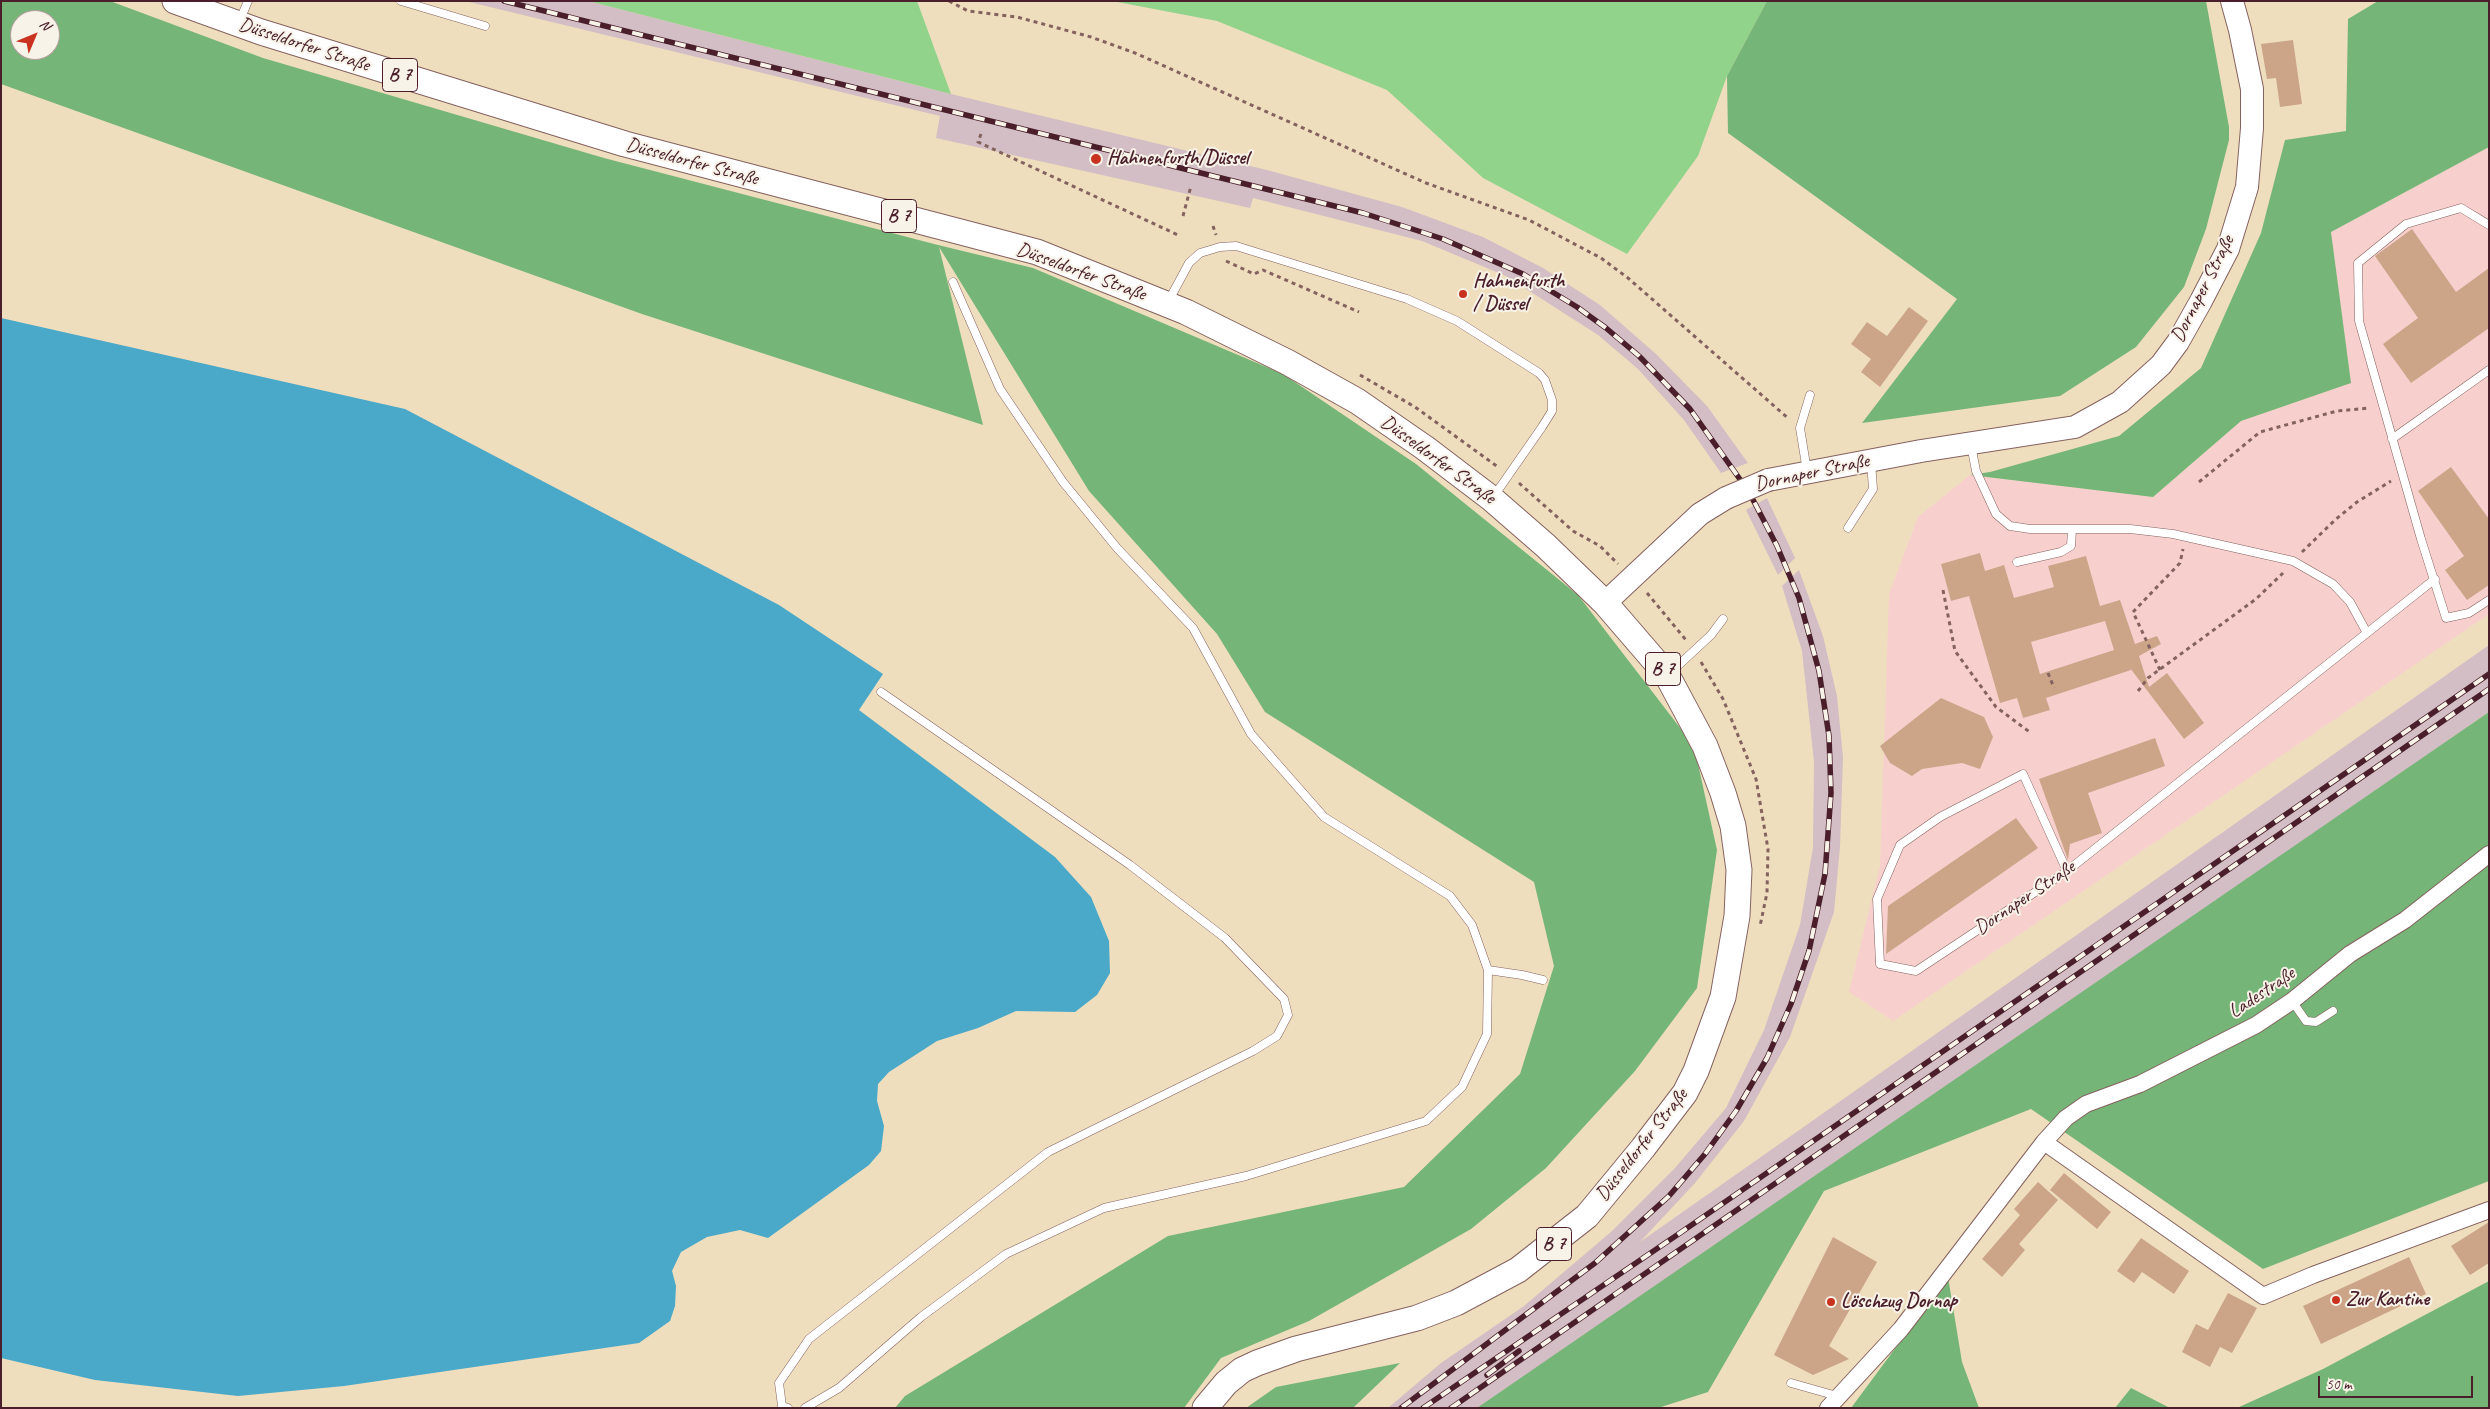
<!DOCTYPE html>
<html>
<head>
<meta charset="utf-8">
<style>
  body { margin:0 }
  #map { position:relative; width:2490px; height:1409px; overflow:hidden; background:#efdebe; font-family:Caveat,sans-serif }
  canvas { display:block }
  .frame { position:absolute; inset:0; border:2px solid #4a1f2b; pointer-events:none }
  .north { position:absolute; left:10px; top:10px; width:50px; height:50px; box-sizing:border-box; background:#f7f3e8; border:1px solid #b29e9c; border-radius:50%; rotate:45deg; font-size:14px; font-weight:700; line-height:20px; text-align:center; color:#4a1f2b }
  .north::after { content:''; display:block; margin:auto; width:18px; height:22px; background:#c8321e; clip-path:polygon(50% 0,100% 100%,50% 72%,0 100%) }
  .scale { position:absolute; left:2318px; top:1376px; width:155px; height:22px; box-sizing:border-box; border:2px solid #4a1f2b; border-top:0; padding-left:6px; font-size:15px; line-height:18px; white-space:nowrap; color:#4a1f2b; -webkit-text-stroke:4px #f7f3e8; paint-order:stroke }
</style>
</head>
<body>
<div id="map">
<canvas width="2490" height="1409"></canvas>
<div class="frame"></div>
<div class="north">N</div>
<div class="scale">50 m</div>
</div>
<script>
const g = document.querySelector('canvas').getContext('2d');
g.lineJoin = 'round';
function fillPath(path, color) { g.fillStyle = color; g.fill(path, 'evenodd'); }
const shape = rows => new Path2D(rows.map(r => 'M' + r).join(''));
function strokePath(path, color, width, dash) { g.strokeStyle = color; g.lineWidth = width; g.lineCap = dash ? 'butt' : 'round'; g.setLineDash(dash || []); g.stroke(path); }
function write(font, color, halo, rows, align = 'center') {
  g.font = font + ' Caveat,sans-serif'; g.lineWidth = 4; g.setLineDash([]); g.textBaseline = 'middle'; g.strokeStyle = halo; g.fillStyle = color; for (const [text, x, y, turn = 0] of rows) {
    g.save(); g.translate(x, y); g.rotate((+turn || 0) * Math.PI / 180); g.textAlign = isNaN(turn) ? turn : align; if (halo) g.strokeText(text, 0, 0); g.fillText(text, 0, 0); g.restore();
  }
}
fillPath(shape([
  [2489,147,2489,614,1893,1021,1849,992,1880,866,1889,594,1918,517,1970,475,2153,497,2241,421,2350,383,2331,232]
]), '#f7d0ce');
fillPath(shape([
  [465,1,588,1,951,94,1267,170,1402,207,1483,237,1543,268,1600,305,1656,354,1707,406,1748,463,1721,473,1684,420,1638,369,1598,335,1506,276,1422,241,1253,198,1250,208,936,138,940,116],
  [1767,498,1795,558,1778,575,1746,510],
  [1799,570,1823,636,1837,696,1843,757,1840,847,1834,912,1790,1037,1744,1121,1695,1183,1640,1242,2489,645,2489,712,1487,1408,1388,1408,1441,1363,1524,1306,1612,1231,1675,1168,1726,1108,1764,1030,1800,925,1813,847,1814,762,1802,651,1782,586]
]), '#d2bec4');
fillPath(shape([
  [588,1,917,1,951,94],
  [1112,1,1767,1,1727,76,1698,156,1627,254,1483,178,1387,90,1217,21]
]), '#92d38b');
fillPath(shape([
  [1,1,110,1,263,58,604,158,938,245,1033,268,1283,374,1416,464,1578,595,1694,746,1717,850,1697,988,1635,1071,1546,1168,1471,1229,1309,1321,1221,1358,1184,1408,895,1408,905,1396,1168,1236,1404,1187,1520,1074,1554,966,1534,882,1265,712,1217,634,1089,491,939,247,983,425,642,314,1,84],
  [20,20,50,20,50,50,20,50],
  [1767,1,2206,1,2229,127,2229,140,2206,229,2184,287,2136,347,2060,396,1862,423,1957,299,1728,133,1727,76],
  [2378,1,2489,1,2489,147,2331,232,2351,383,2241,421,2153,497,1970,475,1990,472,2119,436,2201,368,2261,233,2285,140,2346,131,2348,19],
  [2489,712,2489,1181,2263,1269,2031,1109,1824,1191,1708,1392,1658,1408,1477,1408],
  [1948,1277,1962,1362,1979,1408,1851,1408],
  [2489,1281,2489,1408,2237,1408,2323,1369],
  [1400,1363,1353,1408,1246,1408,1276,1387],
  [2131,1388,2170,1408,2115,1408]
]), '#75b577');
fillPath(shape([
  [1,318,405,409,779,605,883,674,859,710,1055,857,1091,897,1109,941,1110,973,1097,995,1075,1012,1016,1011,978,1028,937,1041,889,1072,878,1084,877,1101,884,1126,881,1151,869,1165,768,1238,740,1230,707,1237,681,1252,672,1271,676,1286,675,1306,670,1321,639,1343,344,1386,238,1396,95,1380,1,1358]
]), '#4aa8c8');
fillPath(shape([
  [2293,40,2302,104,2280,107,2276,78,2267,79,2261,44],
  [2412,229,2456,292,2489,268,2489,328,2411,383,2383,344,2418,318,2375,256],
  [1909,307,1928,321,1880,387,1861,372,1871,359,1851,344,1867,322,1887,336],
  [2451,467,2489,519,2489,585,2467,600,2445,570,2464,556,2418,491],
  [1980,553,1985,571,2004,565,2014,598,2054,587,2048,566,2086,556,2100,606,2120,600,2135,644,2157,636,2161,644,2139,656,2149,687,2167,673,2204,723,2184,739,2130,668,2131,670,2046,698,2050,710,2023,718,2017,698,2000,703,1969,596,1951,601,1941,564],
  [2105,621,2114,650,2040,674,2031,642],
  [1941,698,1984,717,1993,737,1980,769,1962,763,1922,769,1912,776,1890,763,1880,746],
  [2155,738,2165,766,2088,793,2102,833,2070,844,2068,860,2039,779],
  [2016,818,2038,848,1886,954,1888,906],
  [2064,1173,2111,1212,2097,1229,2050,1190],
  [2038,1182,2058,1200,2019,1244,2025,1250,2002,1277,1982,1259,2020,1215,2014,1209],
  [2489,1222,2489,1263,2470,1275,2451,1246],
  [1833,1237,1877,1262,1829,1346,1849,1359,1813,1375,1774,1355],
  [2141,1238,2189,1271,2174,1294,2142,1272,2134,1283,2117,1271],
  [2409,1257,2426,1294,2321,1344,2303,1306],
  [2228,1293,2257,1308,2232,1353,2220,1347,2210,1367,2182,1352,2196,1324,2208,1330]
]), '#cca589');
const lane = shape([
  [401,1,485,26],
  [240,20,248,1],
  [2489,225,2461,208,2406,224,2358,263,2359,321,2421,539,2446,618,2469,613,2489,600],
  [1168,302,1189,263,1200,253,1220,247,1236,246,1407,299,1457,321,1539,373,1545,380,1552,400,1552,411,1542,427,1494,496],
  [2392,439,2489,370],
  [1971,445,1976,471,1996,514,2010,526,2030,529,2130,529,2173,534,2293,561,2333,584,2350,602,2367,633],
  [1807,471,1800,428,1810,395],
  [1848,528,1873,489,1871,462],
  [2017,562,2061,552,2071,546,2072,530],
  [1669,674,1711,635,1723,619],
  [2067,871,2023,774,1940,817,1900,845,1877,899,1880,964,1916,971,2067,871,2435,579],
  [1488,970,1522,975,1543,980],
  [2292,1001,2306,1021,2316,1022,2333,1011],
  [1791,1383,1837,1396],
  [788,1408,782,1406,779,1383,809,1339,1048,1152,1253,1051,1277,1036,1288,1015,1284,999,1225,938,1130,865,881,692],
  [805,1408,839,1388,921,1317,1006,1254,1104,1208,1246,1176,1426,1121,1462,1087,1487,1034,1488,970,1472,925,1450,896,1324,817,1251,734,1193,628,1117,548,1063,482,1000,389,953,282]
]);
const street = shape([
  [2044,1142,2263,1296,2313,1275,2489,1210],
  [1828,1408,1901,1329,2044,1142,2066,1118,2086,1104,2140,1084,2256,1025,2292,1001,2350,954,2405,920,2489,854]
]);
const secondary = shape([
  [1768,480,1921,451,2075,427,2120,402,2161,365,2178,342,2201,301,2228,249,2247,187,2252,128,2252,89,2240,30,2232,1],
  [1605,603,1700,514,1726,498]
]);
const primary = shape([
  [175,1,261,32,625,144,1037,252,1186,312,1287,362,1357,401,1425,448,1492,499,1546,546,1605,603,1667,675,1705,746,1723,793,1733,826,1739,870,1737,916,1723,997,1696,1071,1685,1093,1643,1148,1587,1216,1518,1270,1456,1303,1417,1318,1296,1349,1257,1363,1242,1370,1226,1383,1205,1408]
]);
strokePath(lane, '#84625e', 9);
strokePath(street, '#84625e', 18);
strokePath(secondary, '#84625e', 24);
strokePath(primary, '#84625e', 27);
strokePath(shape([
  [949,1,968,11,1017,17,1091,37,1135,53,1426,183,1529,220,1601,258,1628,278,1789,419],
  [981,134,978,142,1178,235],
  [1183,216,1191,186],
  [1213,226,1216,235],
  [1226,261,1254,274,1263,270,1359,312],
  [1360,375,1415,407,1498,467],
  [2199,482,2260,432,2337,411,2370,408],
  [1519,483,1573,531,1600,546,1618,564],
  [2302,552,2335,520,2357,502,2391,481],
  [1943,590,1955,651,1996,707,2031,733],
  [1647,593,1686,640],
  [1701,662,1723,699,1756,779,1768,849,1767,893,1760,926],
  [2160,670,2133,612,2180,563,2183,549],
  [2048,673,2054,688],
  [2138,691,2148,678,2256,599,2283,573]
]), '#84625e', 3, [4, 4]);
strokePath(lane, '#fff', 8);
strokePath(street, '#fff', 16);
strokePath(secondary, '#fff', 22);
strokePath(primary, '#fff', 25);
const rail = shape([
  [504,1,1363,213,1443,239,1523,274,1577,307,1606,328,1639,356,1690,409,1749,492,1777,546,1799,598,1819,671,1829,736,1831,793,1825,874,1809,951,1791,1004,1767,1058,1736,1111,1705,1154,1669,1196,1595,1263,1401,1408],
  [1487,1375,1519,1351],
  [1423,1408,1680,1233,2489,674],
  [1451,1408,2489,689]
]);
strokePath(rail, '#4a1f2b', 5.5);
strokePath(rail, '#f7f3e8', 4, [11]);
const secondaryBridge = shape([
  [1726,498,1768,480]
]);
strokePath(secondaryBridge, '#84625e', 24, []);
strokePath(secondaryBridge, '#fff', 22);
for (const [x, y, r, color] of [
  [1096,159,6,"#c8321e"],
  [1463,294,5,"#c8321e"],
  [2336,1300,5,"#c8321e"],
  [1831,1302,5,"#c8321e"]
]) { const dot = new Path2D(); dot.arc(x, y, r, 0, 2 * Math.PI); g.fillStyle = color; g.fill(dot); strokePath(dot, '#f7f3e8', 2); }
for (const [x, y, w] of [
  [400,75,35],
  [899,216,35],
  [1663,669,35],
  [1554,1244,35]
]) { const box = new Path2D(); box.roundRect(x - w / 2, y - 16.5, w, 33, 4); g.fillStyle = '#f7f3e8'; g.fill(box); strokePath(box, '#4a1f2b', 1); }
write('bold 19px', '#4a1f2b', null, [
  ["B 7",400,75],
  ["B 7",899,216],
  ["B 7",1663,669],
  ["B 7",1554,1244]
]);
write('20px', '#4a1f2b', '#f7f3e8', [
  ["Düsseldorfer Straße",304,45,18],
  ["Düsseldorfer Straße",692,162,15],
  ["Düsseldorfer Straße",1081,272,20],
  ["Dornaper Straße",2203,289,-63],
  ["Düsseldorfer Straße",1438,460,36],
  ["Dornaper Straße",1812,473,-12],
  ["Dornaper Straße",2025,898,-34],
  ["Ladestraße",2262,993,-34],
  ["Düsseldorfer Straße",1642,1145,-52]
]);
write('bold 20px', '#4a1f2b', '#f7f3e8', [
  ["Hahnenfurth/Düssel",1107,159],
  ["Hahnenfurth",1473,282],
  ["/ Düssel",1473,305],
  ["Zur Kantine",2346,1300],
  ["Löschzug Dornap",1841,1302]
], 'left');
</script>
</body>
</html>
